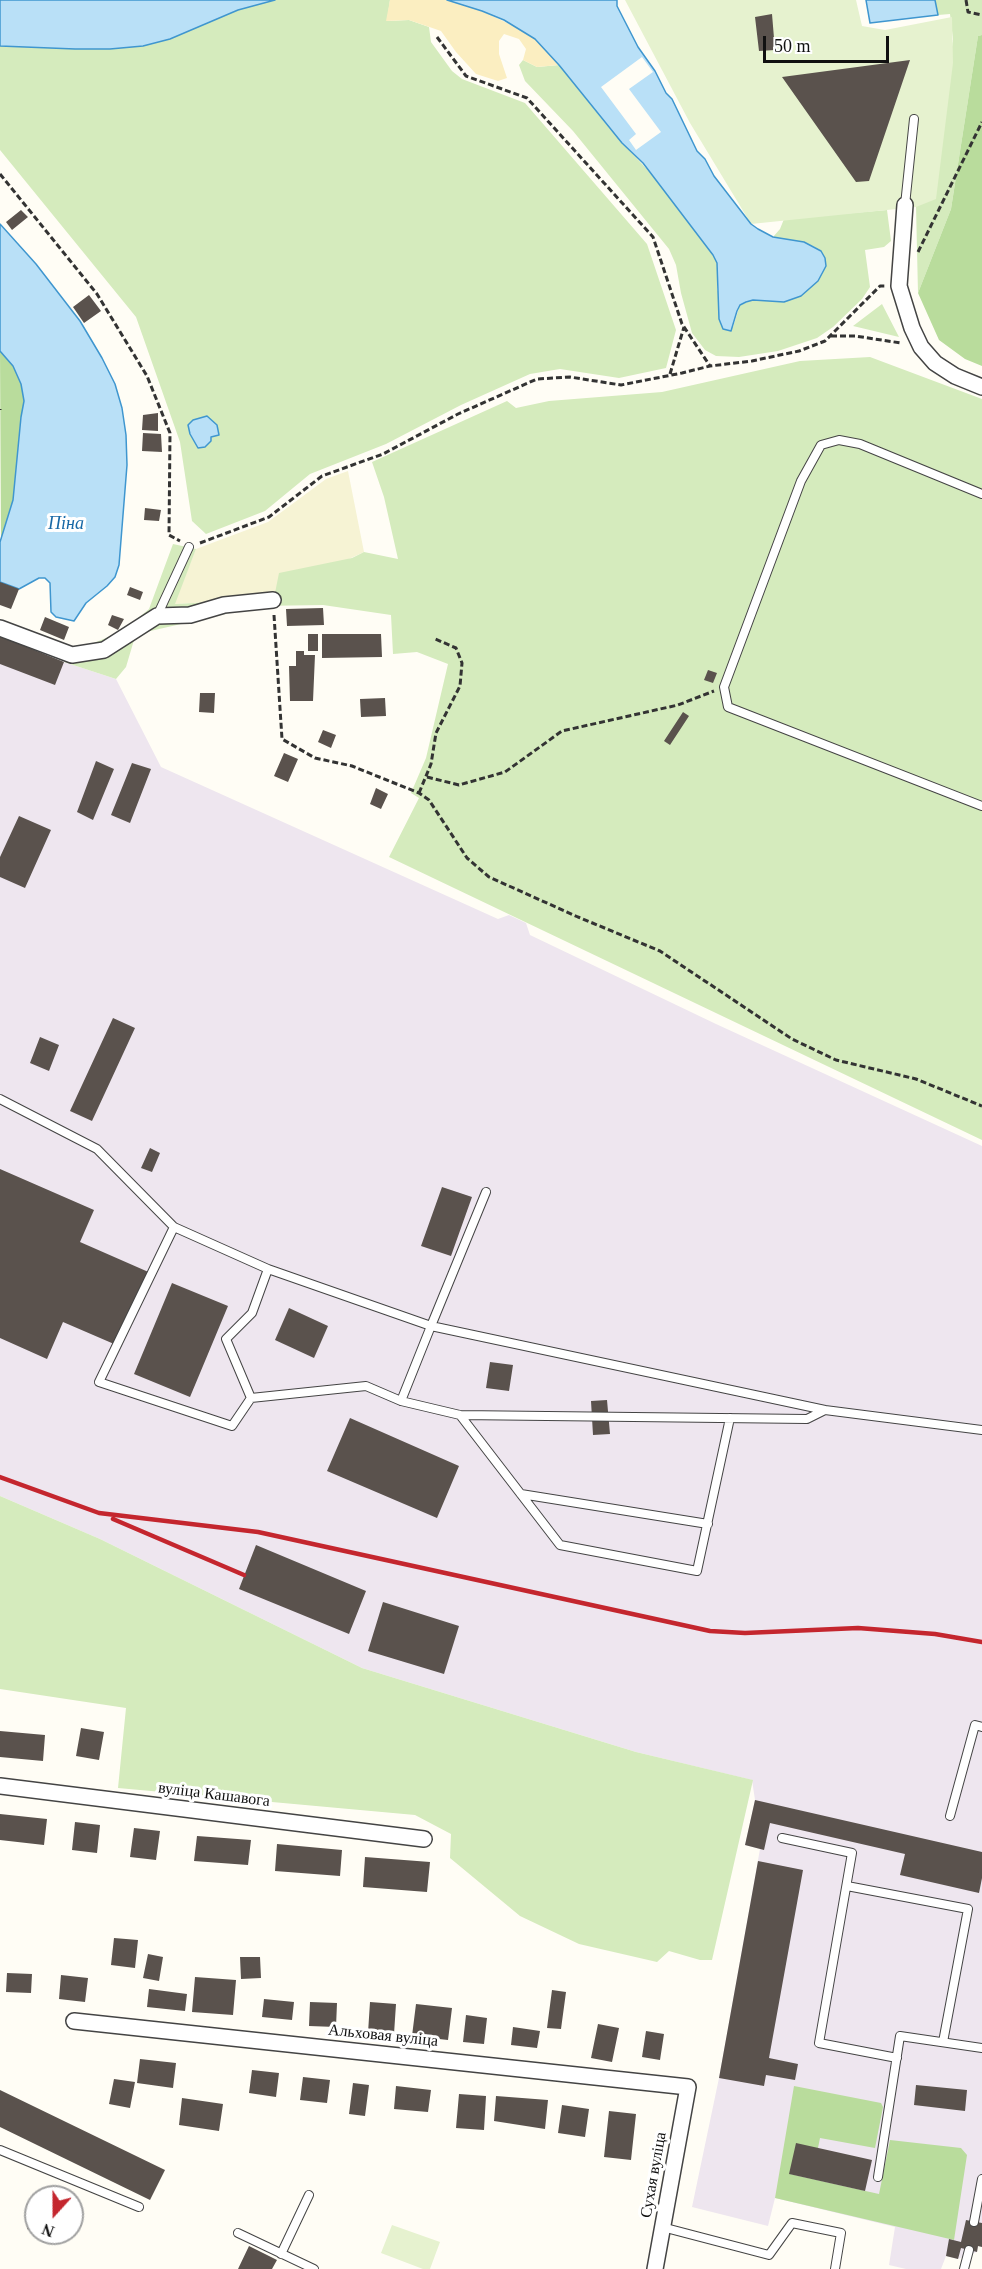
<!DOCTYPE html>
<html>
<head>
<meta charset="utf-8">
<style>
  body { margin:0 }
  #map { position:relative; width:982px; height:2269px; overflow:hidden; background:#fffdf5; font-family:Georgia,serif }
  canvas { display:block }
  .north { position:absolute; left:24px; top:2185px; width:60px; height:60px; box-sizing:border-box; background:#fff; border:2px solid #a0a0a0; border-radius:50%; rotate:201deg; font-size:16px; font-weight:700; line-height:24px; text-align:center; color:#111 }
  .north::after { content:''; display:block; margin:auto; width:21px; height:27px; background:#c4262e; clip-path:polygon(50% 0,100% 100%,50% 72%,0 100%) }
  .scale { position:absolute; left:763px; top:36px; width:126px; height:27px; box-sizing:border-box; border:3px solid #111; border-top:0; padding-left:8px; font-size:18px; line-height:21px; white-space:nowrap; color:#111; -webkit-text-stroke:4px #fff; paint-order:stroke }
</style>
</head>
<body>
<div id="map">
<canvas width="982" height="2269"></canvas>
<div class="north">N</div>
<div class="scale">50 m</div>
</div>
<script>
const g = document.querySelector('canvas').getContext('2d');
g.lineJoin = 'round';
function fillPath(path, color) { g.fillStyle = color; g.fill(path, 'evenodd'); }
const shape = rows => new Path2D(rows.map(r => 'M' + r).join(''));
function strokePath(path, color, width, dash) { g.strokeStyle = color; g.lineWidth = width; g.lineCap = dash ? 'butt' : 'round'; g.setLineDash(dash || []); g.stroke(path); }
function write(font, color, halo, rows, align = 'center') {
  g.font = font + ' Georgia,serif'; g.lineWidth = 6; g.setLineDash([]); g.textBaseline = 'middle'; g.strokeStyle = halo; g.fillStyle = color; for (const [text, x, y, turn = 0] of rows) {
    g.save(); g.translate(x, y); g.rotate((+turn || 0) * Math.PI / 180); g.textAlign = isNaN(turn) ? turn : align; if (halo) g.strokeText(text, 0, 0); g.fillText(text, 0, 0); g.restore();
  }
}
fillPath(shape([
  [0,636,64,662,116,679,161,767,498,919,509,915,526,923,530,935,716,1024,982,1146,982,2247,978,2246,977,2252,958,2259,946,2256,941,2269,906,2269,889,2265,895,2227,775,2198,768,2226,692,2207,719,2078,760,1849,745,1845,755,1800,752,1780,636,1752,362,1668,100,1539,0,1496]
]), '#eee6ef');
fillPath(shape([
  [348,471,364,552,276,593,232,601,174,604,196,549,268,522,326,479]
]), '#f6f3d4');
fillPath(shape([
  [275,0,390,0,387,21,409,20,429,27,431,42,452,71,462,79,525,103,647,244,676,330,666,368,619,378,560,369,530,374,461,405,386,444,310,474,265,511,206,534,192,521,180,442,136,317,0,150,0,46,75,49,110,49,143,46,170,39,238,10],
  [935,0,982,0,982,35,978,36,951,209,918,293,916,206,933,196,953,39,950,14,938,15],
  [523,60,537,67,559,65,610,129,654,177,713,255,717,263,717,289,733,327,740,305,753,300,784,302,825,258,821,251,813,246,773,237,780,229,784,219,887,210,891,241,884,247,865,250,870,287,862,299,833,327,817,338,778,351,739,357,716,356,705,350,692,333,681,293,676,265,669,249,573,131,525,81,519,65],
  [882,304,899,337,853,326],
  [870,357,982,399,982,1140,389,857,419,798,411,793,426,758,448,664,417,652,393,654,391,615,323,605,260,606,146,632,134,640,126,667,116,679,64,662,76,652,71,652,121,632,149,609,173,544,196,549,175,604,232,601,275,593,279,573,352,558,364,552,398,559,384,497,372,462,507,401,516,408,549,401,662,392,800,361],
  [0,1496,100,1539,362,1668,636,1752,753,1780,712,1960,700,1960,669,1951,657,1962,579,1944,520,1916,450,1858,451,1834,415,1815,118,1788,126,1708,0,1689]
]), '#d5ebbd');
fillPath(shape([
  [982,35,982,366,965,359,939,340,918,293,951,209,978,36],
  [0,351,13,366,21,384,24,401,21,417,13,500,1,541],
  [794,2086,881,2103,883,2107,875,2148,820,2138,818,2148,790,2174,879,2194,890,2140,961,2148,967,2155,954,2240,775,2198]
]), '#b9dc9c');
fillPath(shape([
  [390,0,447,0,482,11,520,29,535,39,559,65,537,67,523,60,526,49,519,39,504,34,499,41,499,54,507,78,498,81,476,74,456,52,441,31,409,20,386,21]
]), '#fbeec1');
fillPath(shape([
  [856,0,862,26,885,30,952,17,953,63,936,199,916,207,751,224,690,123,625,0],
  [392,2225,440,2242,430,2269,423,2269,381,2253]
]), '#e6f2cf');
const water = shape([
  [0,0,275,0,238,10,170,39,143,46,110,49,75,49,0,46,0,0],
  [447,0,617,0,617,6,638,47,655,71,666,93,672,99,697,151,705,159,714,176,751,224,758,229,773,237,804,242,821,251,825,258,826,266,818,281,801,296,784,302,753,300,746,302,740,305,737,311,731,331,723,329,719,319,717,263,713,255,643,163,622,143,559,65,535,39,504,20,482,11,447,0],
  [866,0,935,0,938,15,870,23,866,0],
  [0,224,36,264,80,321,102,358,115,384,122,408,126,435,127,465,119,565,115,577,107,586,86,603,74,621,56,617,51,612,50,583,45,578,39,578,19,589,0,582,0,542,13,500,21,417,24,401,21,384,13,366,0,351,0,224],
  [207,416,217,425,219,435,211,437,211,441,205,447,198,448,190,434,188,425,193,420,207,416]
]);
fillPath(water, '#b9e0f7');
strokePath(water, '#3f96cf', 1.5);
fillPath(shape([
  [642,57,653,72,629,89,661,132,636,150,629,140,636,134,601,87]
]), '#fffdf5');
fillPath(shape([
  [772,14,775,50,759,51,755,17],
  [910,60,869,181,856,182,782,77],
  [21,210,28,217,12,230,6,222],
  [89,295,101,311,84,323,73,307],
  [158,413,158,431,142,430,143,415],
  [143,433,161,434,162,452,142,451],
  [145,508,161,510,159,521,144,520],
  [0,582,19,589,11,609,0,605],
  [130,587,143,592,140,600,127,595],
  [323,608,324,625,287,626,286,609],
  [112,615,124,619,118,630,108,625],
  [45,617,69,627,64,640,40,630],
  [308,634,318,634,318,651,308,651],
  [322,634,381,634,382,657,322,658],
  [0,636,64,662,55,685,0,664],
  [296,651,304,651,304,655,315,655,313,701,290,701,289,666,296,666],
  [708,670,717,673,713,683,704,680],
  [200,693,215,693,214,713,199,712],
  [385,698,386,716,361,717,360,699],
  [683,712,689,716,670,745,664,741],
  [323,730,336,735,331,748,318,742],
  [284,753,298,759,288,782,274,776],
  [96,761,114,769,93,820,77,812],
  [132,763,151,769,130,823,111,815],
  [376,788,388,794,381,809,370,804],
  [19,816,51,830,25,888,0,877,0,857],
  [113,1018,135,1028,92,1121,70,1111],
  [40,1037,59,1045,49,1071,30,1063],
  [150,1148,160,1153,152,1172,141,1168],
  [0,1169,94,1210,80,1242,153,1274,121,1347,63,1322,47,1359,0,1338],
  [442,1187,472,1197,451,1256,421,1246],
  [172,1283,228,1306,190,1397,134,1374],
  [289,1308,328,1326,314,1358,275,1340],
  [490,1362,513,1365,509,1391,486,1388],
  [607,1400,610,1434,593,1435,591,1401],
  [350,1418,459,1466,437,1518,327,1471],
  [256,1545,366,1591,349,1634,239,1589],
  [383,1602,459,1626,444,1674,368,1651],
  [81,1728,104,1732,99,1760,76,1756],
  [0,1731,45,1735,43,1761,0,1757],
  [755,1800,982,1852,982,1878,979,1893,900,1875,905,1854,770,1823,764,1850,745,1845],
  [0,1814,47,1819,44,1845,0,1840],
  [75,1822,100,1825,97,1853,72,1850],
  [134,1828,160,1831,156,1860,130,1857],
  [197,1836,251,1840,248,1865,194,1861],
  [277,1844,342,1850,340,1876,275,1871],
  [365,1857,430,1862,427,1892,363,1887],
  [758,1861,803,1870,769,2058,798,2064,795,2080,766,2075,764,2086,719,2078],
  [114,1938,138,1940,135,1968,111,1965],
  [148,1954,163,1957,159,1981,143,1978],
  [240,1957,260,1957,261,1978,241,1979],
  [7,1973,32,1974,31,1993,6,1992],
  [61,1975,88,1978,85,2002,59,1999],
  [195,1977,236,1980,233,2015,192,2012],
  [149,1989,187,1994,185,2011,147,2007],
  [552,1990,566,1992,561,2029,547,2028],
  [264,1999,294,2002,292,2020,262,2017],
  [310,2002,337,2003,336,2027,309,2026],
  [370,2002,396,2004,394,2034,368,2033],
  [416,2004,452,2008,448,2040,412,2036],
  [466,2015,487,2018,484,2044,463,2042],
  [598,2024,619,2028,612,2062,591,2058],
  [513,2027,540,2031,537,2048,511,2045],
  [646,2031,664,2034,660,2060,642,2057],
  [140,2059,176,2063,173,2088,137,2083],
  [252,2070,279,2073,276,2097,249,2093],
  [303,2077,330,2080,327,2103,300,2100],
  [114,2079,135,2082,130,2108,109,2104],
  [353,2083,369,2085,365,2116,349,2114],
  [916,2085,967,2090,965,2111,914,2105],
  [396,2086,431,2090,428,2112,394,2109],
  [0,2090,165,2170,150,2200,0,2127],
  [459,2094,486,2096,484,2130,456,2128],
  [496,2096,548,2100,545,2129,494,2121],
  [182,2098,223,2104,219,2131,179,2125],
  [562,2105,589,2109,585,2137,558,2133],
  [609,2111,636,2114,631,2160,604,2157],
  [796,2143,872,2160,865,2191,789,2174],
  [34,2211,36,2212,36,2232,27,2229],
  [966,2220,982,2223,982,2247,978,2246,977,2252,961,2248,958,2259,946,2256,949,2239,961,2242],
  [249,2246,277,2260,272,2269,238,2269]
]), '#5a524d');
const lane = shape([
  [905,205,914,119],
  [982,494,860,444,839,440,821,445,801,481,724,687,728,707,982,806],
  [157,616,189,547],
  [0,1099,97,1149,174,1227],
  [268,1269,431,1326,486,1192],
  [251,1398,226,1339,252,1313,268,1269,174,1227,99,1382,232,1426,251,1398,366,1386,401,1401,460,1415,807,1419,825,1410,982,1430],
  [401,1401,431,1326,825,1410],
  [460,1415,560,1545,697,1571,730,1418],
  [521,1494,708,1524],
  [950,1816,975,1725,982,1727],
  [782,1838,852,1853,819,2043,897,2058],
  [847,1886,968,1909,943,2042],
  [0,2150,139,2207],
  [878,2177,900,2036,982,2048],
  [974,2222,982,2179],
  [662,2227,769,2255,792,2223,841,2233,835,2269],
  [238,2233,314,2269],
  [281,2254,309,2195],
  [964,2269,969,2250]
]);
const street = shape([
  [905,205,899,286,912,328,921,347,935,363,955,376,982,387],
  [0,628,72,655,104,650,157,616,190,615,224,605,273,600],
  [0,1786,424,1839],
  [74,2021,688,2087,655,2269]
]);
strokePath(lane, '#444', 10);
strokePath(street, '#444', 18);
strokePath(shape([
  [966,0,968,12,982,15],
  [437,37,466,76,527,98,653,237,682,324,710,366],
  [0,174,97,294,147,376,170,433,169,535,180,541],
  [918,252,982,122],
  [831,336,855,336,901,343],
  [670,374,684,327],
  [0,409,0,410],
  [200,543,269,517,322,476,383,454,458,414,537,379,570,377,621,385,682,373,710,366,752,361,799,351,825,341,880,286,886,286],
  [274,615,282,739,315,758,352,766,419,793,429,800,467,858,489,877,578,917,660,951,792,1039,836,1060,916,1079,982,1106],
  [427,777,459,785,505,772,562,731,678,705,714,691],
  [419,793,431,764,436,733,460,686,462,663,456,648,433,638]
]), '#333', 3, [6, 3]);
strokePath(lane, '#fff', 8);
strokePath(street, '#fff', 15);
strokePath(shape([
  [0,1477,99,1513,258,1532,710,1631,745,1633,858,1628,935,1634,982,1642],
  [113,1519,244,1575]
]), '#c4262e', 4.5);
write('16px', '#111', '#fff', [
  ["вуліца Кашавога",214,1795,7],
  ["Альховая вуліца",383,2036,6],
  ["Сухая вуліца",654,2175,-80]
]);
write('italic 18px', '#1768a6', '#fff', [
  ["Піна",66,524]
]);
</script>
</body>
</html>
